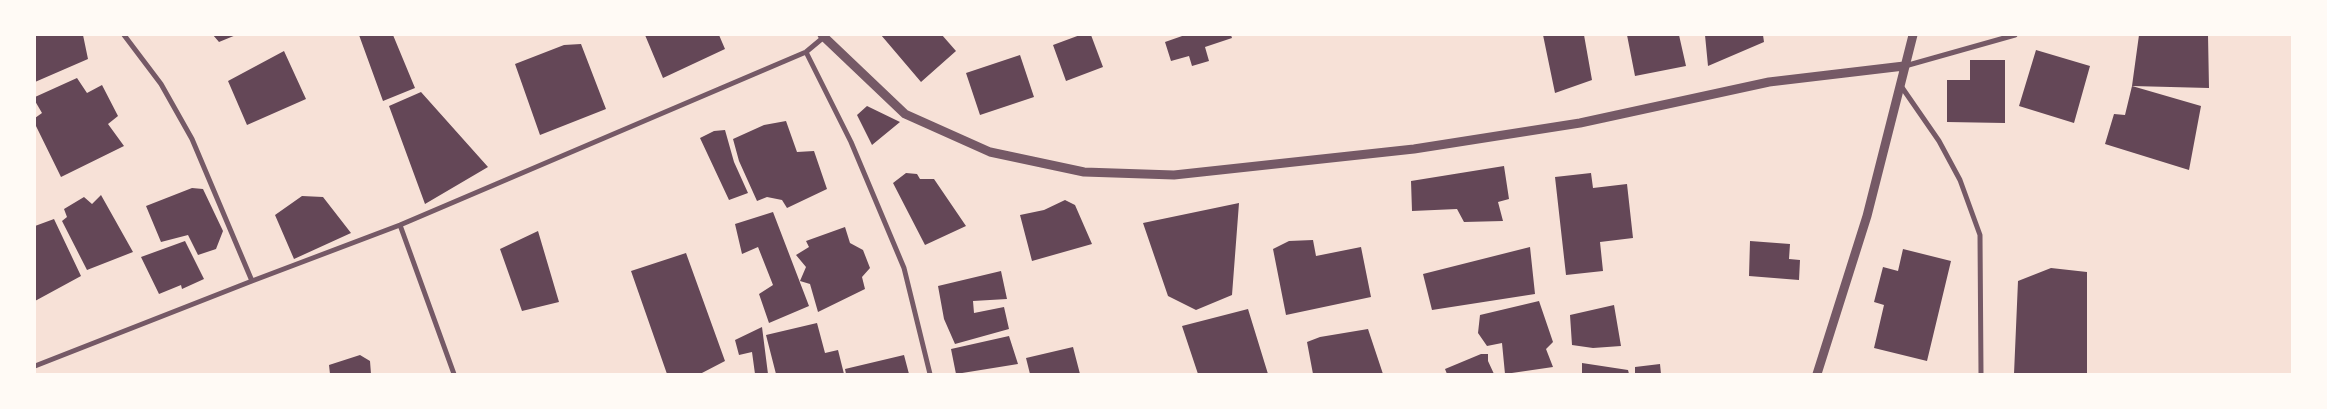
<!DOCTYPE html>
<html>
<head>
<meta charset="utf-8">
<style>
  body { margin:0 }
  #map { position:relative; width:2327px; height:409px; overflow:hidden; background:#f7e1d7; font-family:"Source Sans 3",sans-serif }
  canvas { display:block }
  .frame { position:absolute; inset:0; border:36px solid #fffaf5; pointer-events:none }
</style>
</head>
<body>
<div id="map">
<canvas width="2327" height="409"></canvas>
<div class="frame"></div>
</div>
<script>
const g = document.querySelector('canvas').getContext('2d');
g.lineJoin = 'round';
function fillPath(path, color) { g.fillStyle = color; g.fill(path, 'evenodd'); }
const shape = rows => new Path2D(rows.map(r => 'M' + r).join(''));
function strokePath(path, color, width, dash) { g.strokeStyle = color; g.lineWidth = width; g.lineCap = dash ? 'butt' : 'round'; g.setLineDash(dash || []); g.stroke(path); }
fillPath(shape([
  [35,35,83,35,88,59,35,82],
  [213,35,236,35,219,42],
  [359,35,393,35,415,88,383,101],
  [645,35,719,35,725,49,663,78],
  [881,35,942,35,956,51,921,82],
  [1080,35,1091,35,1103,67,1066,81,1053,45],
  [1185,35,1231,35,1232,38,1205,47,1209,61,1192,66,1189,56,1171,61,1165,42],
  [1543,35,1584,35,1592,80,1555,93],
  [1627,35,1679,35,1686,66,1635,76],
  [1705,35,1763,35,1764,42,1708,66],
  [2139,35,2208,35,2209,88,2132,86,2201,106,2189,170,2105,144,2114,114,2125,115,2132,86],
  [581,44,606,109,540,135,515,64,564,45],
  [2036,50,2090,66,2074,123,2019,106],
  [284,51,306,99,247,125,228,81],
  [1020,55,1034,97,980,115,966,73],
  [1970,60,2005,60,2005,123,1947,122,1947,80,1970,80],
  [77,78,87,93,102,85,118,116,108,124,124,146,61,177,35,124,35,118,42,113,35,101,35,97],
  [421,92,488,167,425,204,389,106],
  [867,106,900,122,872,145,857,115],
  [786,121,797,152,814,151,827,189,787,208,782,200,767,197,757,201,739,161,733,139,764,125],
  [725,130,734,162,748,193,729,200,700,138,714,131],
  [1504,166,1509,199,1498,202,1503,221,1464,222,1457,209,1412,211,1411,181],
  [906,173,917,174,920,179,934,179,966,226,925,245,893,183],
  [1591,173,1593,188,1627,184,1633,238,1600,242,1603,271,1566,275,1555,177],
  [192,188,203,189,223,231,216,249,198,255,188,235,161,242,146,206],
  [101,195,133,252,87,270,62,221,67,217,64,209,84,197,92,204],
  [302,196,323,197,351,233,294,259,275,215],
  [1065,200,1075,205,1092,244,1032,261,1020,215,1044,210],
  [1239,203,1232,295,1196,310,1168,296,1143,223],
  [773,212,809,306,769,323,759,294,773,285,758,247,742,254,735,224],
  [54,219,81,276,35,301,35,226],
  [845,227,850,243,863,250,870,268,862,277,865,289,818,312,810,284,800,281,806,267,796,255,809,247,806,241],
  [538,231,559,302,522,311,500,249],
  [1313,240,1316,256,1361,247,1371,297,1286,315,1273,249,1289,241],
  [185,241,204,279,182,289,181,285,159,294,141,257],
  [1750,241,1790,244,1789,259,1800,260,1799,280,1749,276],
  [1530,247,1535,294,1432,310,1423,274],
  [1903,249,1951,261,1927,361,1874,348,1884,305,1874,302,1883,267,1898,271],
  [686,253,725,361,700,374,667,374,631,271],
  [2051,268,2087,272,2087,374,2014,374,2018,281],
  [1001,271,1007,299,973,301,974,313,1004,307,1009,329,955,344,944,319,938,286],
  [1539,301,1553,342,1546,349,1553,367,1505,374,1502,343,1487,346,1478,333,1480,315],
  [1614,305,1621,346,1593,348,1572,345,1570,315],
  [1248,309,1268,374,1198,374,1182,326],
  [817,323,825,353,838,350,844,374,776,374,766,335],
  [762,327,768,374,755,374,752,352,739,355,735,340],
  [1368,329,1383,374,1313,374,1307,342,1320,337],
  [1009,336,1018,364,956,374,951,349],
  [1073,347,1080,374,1030,374,1026,358],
  [1481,354,1488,354,1488,361,1494,374,1447,374,1445,369],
  [360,355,370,361,371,374,330,374,329,365],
  [904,355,909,374,846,374,845,369],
  [1582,363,1628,370,1629,374,1582,374],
  [1660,364,1661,374,1635,374,1635,367]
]), '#644757');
strokePath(shape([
  [124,35,161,84,192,139,252,281],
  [806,52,851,142,904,268,930,374],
  [1905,66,2015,35],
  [1901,86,1939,141,1960,180,1980,235,1981,374],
  [400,225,454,374],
  [35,366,252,281,400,225,806,52,824,37]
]), '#755966', 5);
strokePath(shape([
  [822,35,905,114,990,152,1084,172,1174,175,1414,149,1580,123,1769,82,1904,66],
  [1817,374,1867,216,1913,35]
]), '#755966', 9);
</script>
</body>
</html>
